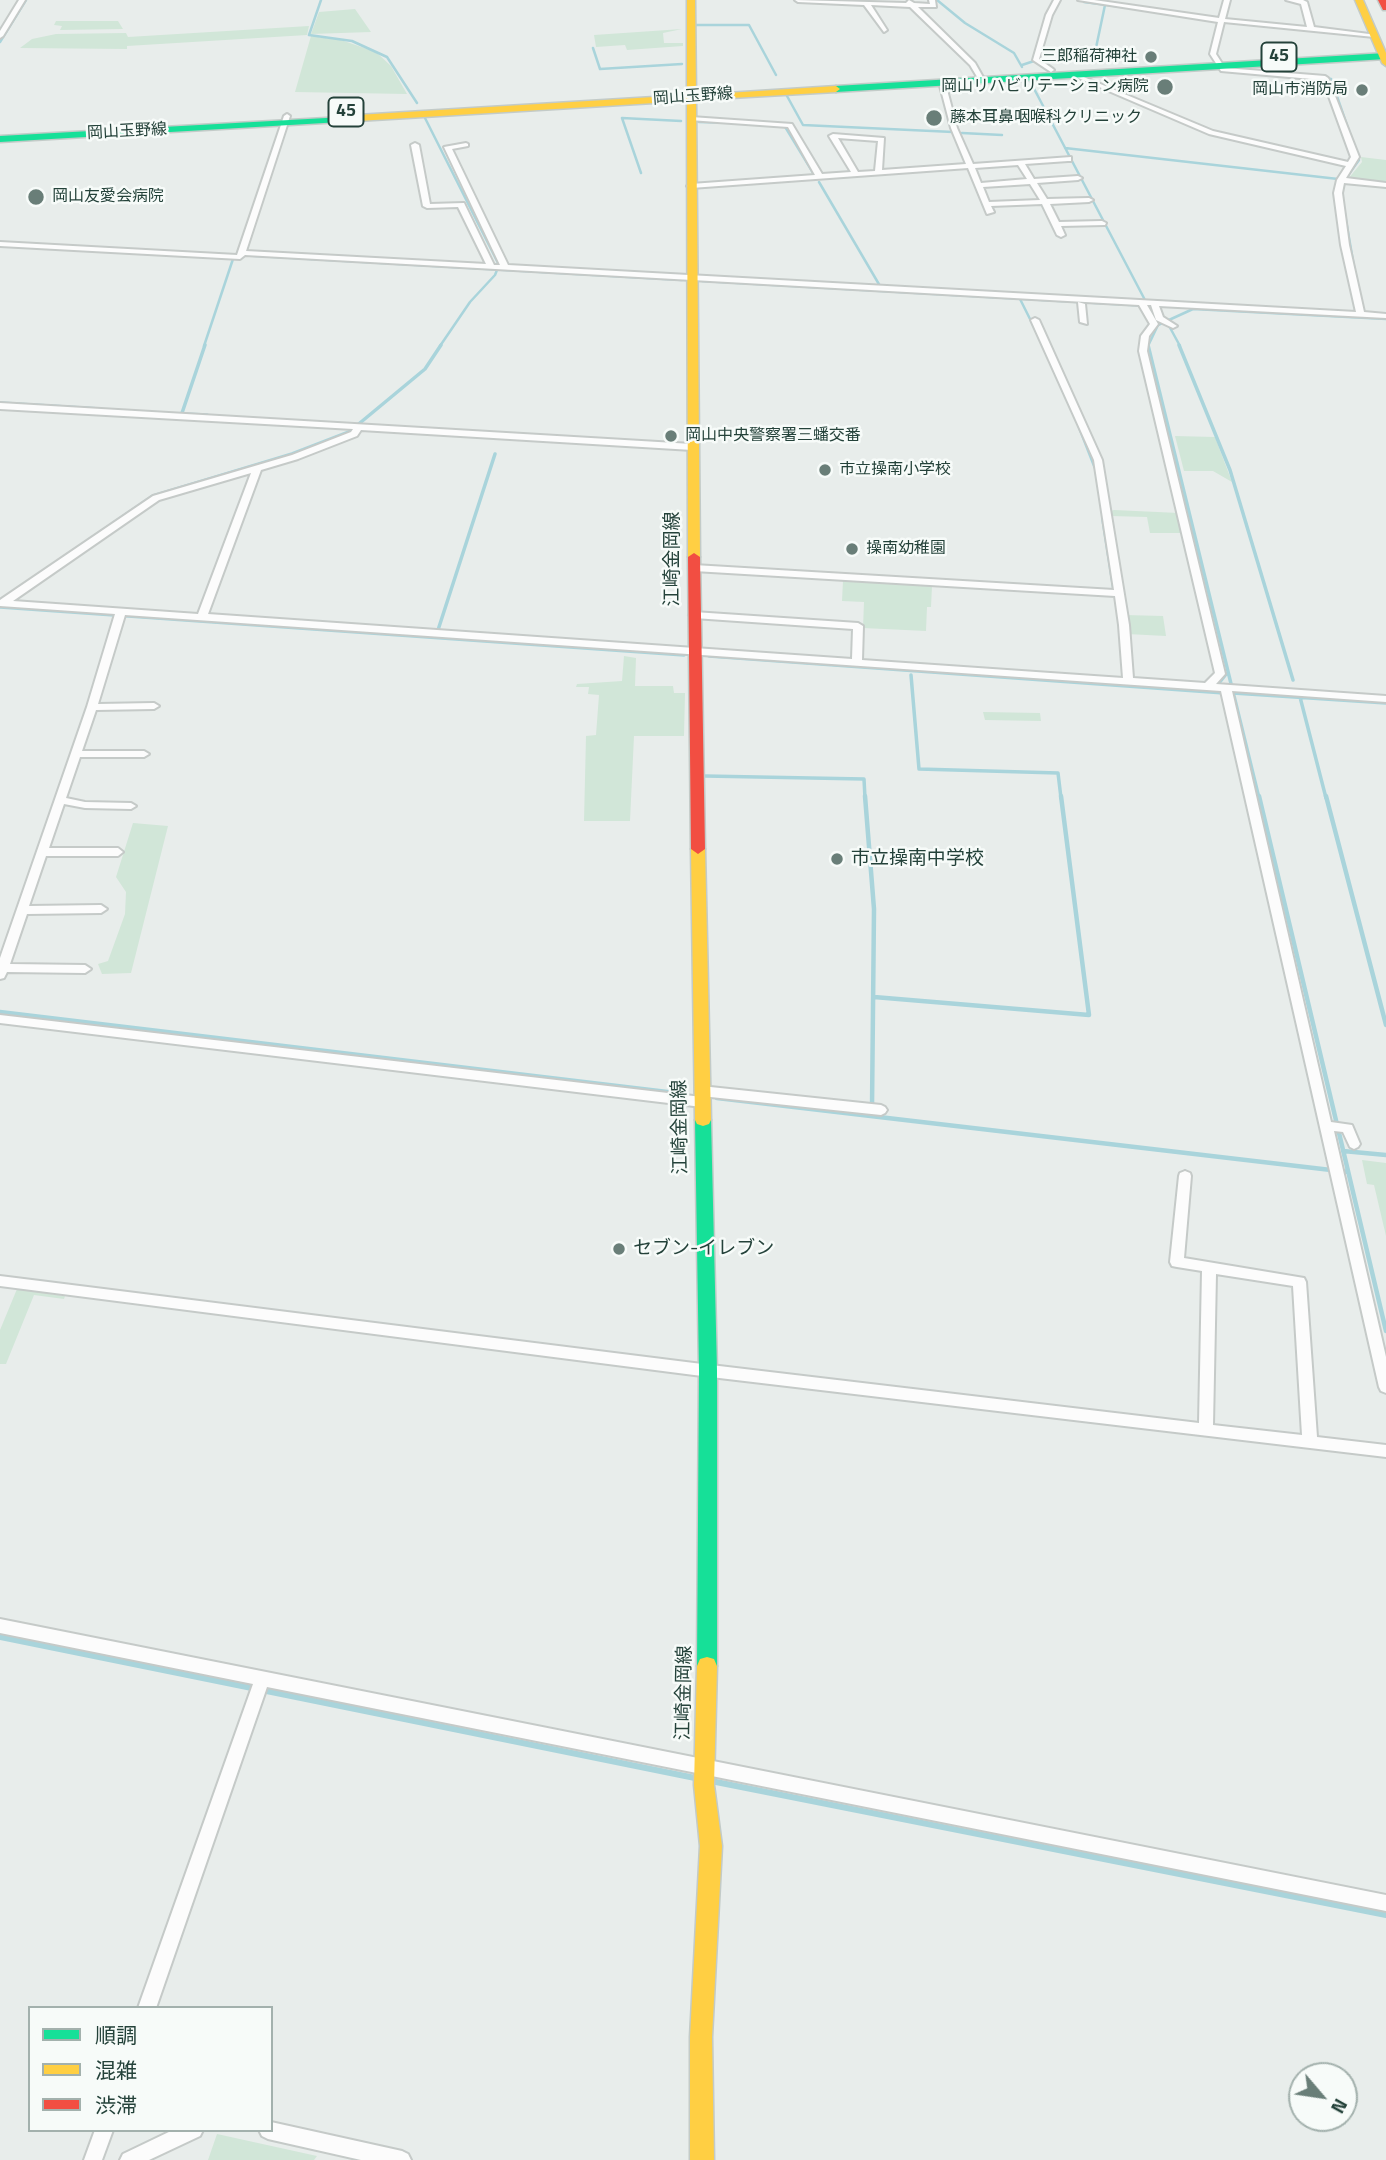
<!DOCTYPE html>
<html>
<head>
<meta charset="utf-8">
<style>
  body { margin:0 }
  #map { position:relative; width:1386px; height:2160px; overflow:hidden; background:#e8edeb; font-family:"Titillium Web","Noto Sans JP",sans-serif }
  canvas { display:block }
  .legend { position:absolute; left:28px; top:2006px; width:245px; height:126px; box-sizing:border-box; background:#f7fbf9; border:2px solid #a3b1ad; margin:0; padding:9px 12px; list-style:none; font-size:21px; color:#24423a }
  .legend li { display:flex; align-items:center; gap:14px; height:35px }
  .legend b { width:35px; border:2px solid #a3b1ad }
  .north { position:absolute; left:1288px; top:2062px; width:70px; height:70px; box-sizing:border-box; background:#f7fbf9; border:2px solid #a3b1ad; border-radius:50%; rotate:119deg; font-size:19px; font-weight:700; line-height:28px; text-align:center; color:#24423a }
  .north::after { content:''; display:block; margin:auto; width:24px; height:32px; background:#697e78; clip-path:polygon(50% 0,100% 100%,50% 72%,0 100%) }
</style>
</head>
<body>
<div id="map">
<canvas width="1386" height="2160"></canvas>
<ul class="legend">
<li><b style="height:9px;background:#16e098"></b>順調</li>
<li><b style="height:9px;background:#ffcf43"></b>混雑</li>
<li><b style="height:9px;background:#f24e42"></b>渋滞</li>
</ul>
<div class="north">N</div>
</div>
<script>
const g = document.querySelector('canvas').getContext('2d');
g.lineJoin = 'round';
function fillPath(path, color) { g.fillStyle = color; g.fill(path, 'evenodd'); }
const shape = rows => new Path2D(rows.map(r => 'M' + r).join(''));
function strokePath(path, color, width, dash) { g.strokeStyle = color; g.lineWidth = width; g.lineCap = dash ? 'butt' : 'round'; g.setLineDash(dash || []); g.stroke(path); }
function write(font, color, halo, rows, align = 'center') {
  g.font = font + ' "Titillium Web","Noto Sans JP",sans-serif'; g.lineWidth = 5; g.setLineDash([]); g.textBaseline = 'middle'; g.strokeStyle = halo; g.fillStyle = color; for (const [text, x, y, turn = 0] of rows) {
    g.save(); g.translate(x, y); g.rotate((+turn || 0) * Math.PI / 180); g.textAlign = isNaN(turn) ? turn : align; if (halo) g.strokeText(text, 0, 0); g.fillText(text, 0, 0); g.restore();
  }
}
fillPath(shape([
  [355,9,371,32,311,34,319,12],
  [56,21,118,21,123,29,60,30,62,26,54,25],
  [309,26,307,35,127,46,127,49,20,48,32,39,56,34,126,33,128,37],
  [682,29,663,33,664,43,683,43,683,46,627,50,625,45,596,47,594,35],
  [311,36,341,40,376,52,391,66,407,94,295,92],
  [1361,157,1386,160,1386,184,1348,179,1362,162],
  [1175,436,1215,437,1232,482,1213,471,1184,471],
  [1114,510,1179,513,1184,533,1150,533,1147,517,1111,516,1110,511],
  [843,581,932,586,931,607,927,607,926,631,863,628,864,602,842,601],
  [1125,615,1163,616,1166,636,1127,634],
  [624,656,636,658,635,686,673,686,674,693,685,693,684,736,634,736,630,821,584,821,586,736,596,735,599,695,588,694,589,687,576,687,577,684,622,681],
  [983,712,1040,713,1041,721,985,720],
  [133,823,168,826,131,973,102,974,98,964,108,961,125,914,126,892,116,877],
  [1362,1160,1386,1163,1386,1236,1374,1185,1367,1184],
  [17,1289,65,1296,64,1299,34,1295,6,1364,0,1364,0,1330],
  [217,2134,317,2156,314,2160,208,2160]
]), '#d1e6d8');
strokePath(shape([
  [321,0,309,35,352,41,387,57,417,103],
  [937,0,965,23,1014,53,1022,67],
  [1084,2,1130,8],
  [696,25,749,25,776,75],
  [0,42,26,0],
  [593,48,600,69,682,64],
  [1093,62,1105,5],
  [1022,65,1034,61],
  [1320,76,1331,79,1359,160,1346,178],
  [1030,81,1156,321],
  [787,96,803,125,953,132],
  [425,118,499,265,495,275,470,302,440,346],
  [699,122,737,123],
  [784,125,815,176],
  [962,133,1002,135],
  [1065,148,1338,179],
  [641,173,622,118,681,121],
  [819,182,880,286],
  [1343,203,1357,284],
  [0,242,192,253],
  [239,255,682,280],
  [702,281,1149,306],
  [1020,299,1035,329],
  [1168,324,1180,346],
  [204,346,234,256],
  [1148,346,1158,325,1193,309,1386,319]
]), '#a9d4db', 2.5);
strokePath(shape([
  [1148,345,1259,798],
  [1179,345,1230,470,1293,680],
  [0,403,100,409],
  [182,413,205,345],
  [182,414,207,415],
  [1079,426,1095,467],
  [1103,520,1114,590],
  [0,601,153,496,292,454,349,432,425,369,441,345],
  [0,607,684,655],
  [438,630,495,454],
  [709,656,1224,693],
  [911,675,919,769,1058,773,1061,798],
  [1215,688,1227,673],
  [1233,693,1386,703],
  [1300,697,1326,798],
  [705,776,864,779,865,798]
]), '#a9d4db', 3.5);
strokePath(shape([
  [865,796,874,909,872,1107],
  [1259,796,1386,1331],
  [1326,796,1386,1025],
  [874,997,1089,1015,1061,796],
  [0,1012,684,1094],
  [717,1098,1348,1172],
  [1343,1151,1386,1155]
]), '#a9d4db', 4.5);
strokePath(shape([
  [0,1637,695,1778],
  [711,1781,1386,1915]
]), '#a9d4db', 6);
const street = shape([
  [19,0,25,0,3,36,0,38,0,31,19,0],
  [795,0,906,3,909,0,914,3,930,4,929,0,935,0,936,7,918,7,975,63,984,79,979,80,970,65,910,7,871,5,887,30,884,32,864,5,798,2,795,0],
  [1054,0,1060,0,1052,15,1039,59,1053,69,1054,70,1051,72,1033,60,1046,15,1054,0],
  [1078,0,1094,0,1219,18,1224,0,1230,0,1225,19,1307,27,1301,4,1286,0,1303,0,1307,2,1314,27,1377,35,1374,37,1224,22,1216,54,1225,68,1325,76,1328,78,1359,157,1346,178,1386,183,1386,187,1344,183,1342,193,1349,245,1364,312,1386,314,1386,318,1159,306,1163,317,1177,326,1173,328,1156,320,1151,305,1147,305,1158,324,1149,336,1147,351,1225,674,1216,684,1386,696,1386,702,1232,691,1331,1122,1352,1125,1360,1144,1358,1147,1354,1149,1350,1147,1343,1132,1334,1131,1386,1357,1386,1393,1381,1391,1379,1387,1221,691,125,615,98,704,154,703,159,706,154,709,96,710,82,751,144,751,149,754,144,757,80,757,66,798,85,802,131,803,136,806,131,809,85,808,64,804,49,848,118,848,123,852,118,856,46,856,29,906,101,905,107,909,101,913,27,914,10,964,85,965,91,969,85,973,7,972,4,978,0,979,0,958,87,707,115,614,0,606,0,600,153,496,292,455,351,432,353,429,0,409,0,403,692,444,696,447,692,450,361,430,357,436,298,459,261,470,208,614,852,659,853,629,694,618,689,615,694,612,858,623,863,626,862,660,1123,678,1119,625,1115,596,694,571,689,568,694,565,1114,590,1094,460,1031,320,1035,318,1039,320,1102,460,1129,625,1133,678,1205,683,1215,673,1139,351,1141,336,1150,324,1139,305,245,255,240,259,0,246,0,242,237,255,284,116,287,114,290,116,246,251,486,264,458,207,427,208,423,206,411,145,415,143,419,145,430,204,464,203,494,265,500,265,444,147,466,143,468,144,468,146,452,149,508,265,1356,312,1341,245,1334,193,1337,180,1346,166,1209,134,1069,74,1074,73,1213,131,1348,162,1351,157,1323,80,1221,71,1210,54,1218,22,1078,0],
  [251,473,198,614,13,601,159,500,251,473],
  [942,80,945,82,957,128,973,164,1071,157,1071,161,1068,161,1025,164,1034,179,1078,176,1082,178,1078,180,1037,183,1047,199,1089,198,1093,200,1089,202,1050,204,1059,222,1102,221,1106,223,1105,225,1061,226,1065,235,1061,237,1057,235,1042,204,991,206,994,212,987,214,968,168,691,188,687,186,691,184,815,175,788,127,689,120,689,118,691,117,792,124,822,174,851,172,829,136,833,134,884,138,882,170,966,164,951,128,939,82,942,80],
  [838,138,878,141,875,171,858,172,838,138],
  [1018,165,1027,179,981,183,975,168,1018,165],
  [1030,184,1040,200,989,202,983,187,1030,184],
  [1078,302,1085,304,1087,324,1080,322,1078,302],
  [0,1015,702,1097,708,1102,702,1107,0,1023,0,1015],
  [701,1086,881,1105,885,1107,887,1110,885,1113,881,1115,701,1096,695,1091,701,1086],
  [1185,1171,1190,1173,1191,1176,1184,1258,1304,1278,1306,1282,1317,1437,1386,1445,1386,1457,694,1375,0,1286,0,1276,694,1363,1199,1423,1202,1271,1177,1267,1172,1266,1170,1262,1179,1176,1180,1173,1185,1171],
  [1216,1274,1293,1286,1302,1435,1213,1425,1216,1274],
  [0,1619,1386,1895,1386,1911,267,1687,156,2008,138,2008,253,1684,0,1633,0,1619],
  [271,2122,402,2151,408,2154,411,2160,361,2160,268,2139,262,2136,259,2130,271,2130,271,2122],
  [95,2130,113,2130,102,2160,84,2160,95,2130],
  [173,2130,203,2130,200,2136,149,2160,120,2160,123,2154,173,2130]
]);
const fast = shape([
  [1386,53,1386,59,836,92,832,89,836,86,1386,53],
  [344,117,344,121,341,122,0,142,0,136,344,117],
  [703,1114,709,1116,711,1120,717,1371,717,1666,714,1673,707,1675,700,1673,697,1666,699,1371,695,1120,697,1116,703,1114]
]);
const slow = shape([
  [687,0,695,0,696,95,836,86,840,89,836,92,696,100,700,557,694,561,688,557,687,101,341,122,337,119,341,116,687,95,687,0],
  [1355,0,1363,0,1386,53,1386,66,1382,63,1355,0],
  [698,844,705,849,711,1120,709,1124,703,1126,697,1124,695,1120,691,849,698,844],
  [707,1657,714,1659,717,1666,714,1785,722,1846,712,2037,714,2160,690,2160,690,2037,700,1846,694,1785,697,1666,700,1659,707,1657]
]);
const jam = shape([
  [1378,0,1386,0,1386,10,1383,10,1378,0],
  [694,553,700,557,705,849,698,854,691,849,688,557,694,553]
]);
strokePath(street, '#c5cac8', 4);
strokePath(fast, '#c3cbc8', 3);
strokePath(slow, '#c3cbc8', 3);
strokePath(jam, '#c3cbc8', 3);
fillPath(street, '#fcfcfc');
fillPath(fast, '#16e098');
fillPath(slow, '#ffcf43');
fillPath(jam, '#f24e42');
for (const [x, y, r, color] of [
  [1151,57,7,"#697e78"],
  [1165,87,9,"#697e78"],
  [1362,90,7,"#697e78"],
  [934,118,9,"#697e78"],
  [36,197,9,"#697e78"],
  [671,436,7,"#697e78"],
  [825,470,7,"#697e78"],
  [852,549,7,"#697e78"],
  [837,859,7,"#697e78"],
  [619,1249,7,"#697e78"]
]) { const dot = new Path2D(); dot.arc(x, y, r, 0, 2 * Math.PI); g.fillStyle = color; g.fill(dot); strokePath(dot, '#f7fbf9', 2.5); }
write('16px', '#24423a', '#f7fbf9', [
  ["三郎稲荷神社",1137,57,"right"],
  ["岡山リハビリテーション病院",1149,87,"right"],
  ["岡山市消防局",1348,90,"right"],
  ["藤本耳鼻咽喉科クリニック",950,118],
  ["岡山友愛会病院",52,197],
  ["岡山中央警察署三蟠交番",685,436],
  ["市立操南小学校",839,470],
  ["操南幼稚園",866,549]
], 'left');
write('16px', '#24423a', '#f7fbf9', [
  ["岡山玉野線",693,97,-4],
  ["岡山玉野線",127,132,-3]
]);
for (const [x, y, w] of [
  [1279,57,35],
  [346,112,35]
]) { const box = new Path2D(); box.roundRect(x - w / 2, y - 14.5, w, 29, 5); g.fillStyle = '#f7fbf9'; g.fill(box); strokePath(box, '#24423a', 2); }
write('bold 18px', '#24423a', null, [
  ["45",1279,57],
  ["45",346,112]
]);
write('19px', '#24423a', '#f7fbf9', [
  ["江崎金岡線",673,559,-90],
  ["江崎金岡線",681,1127,-91],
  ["江崎金岡線",685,1693,-89]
]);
write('19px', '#24423a', '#f7fbf9', [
  ["市立操南中学校",851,859],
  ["セブン-イレブン",633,1249]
], 'left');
</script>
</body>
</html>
